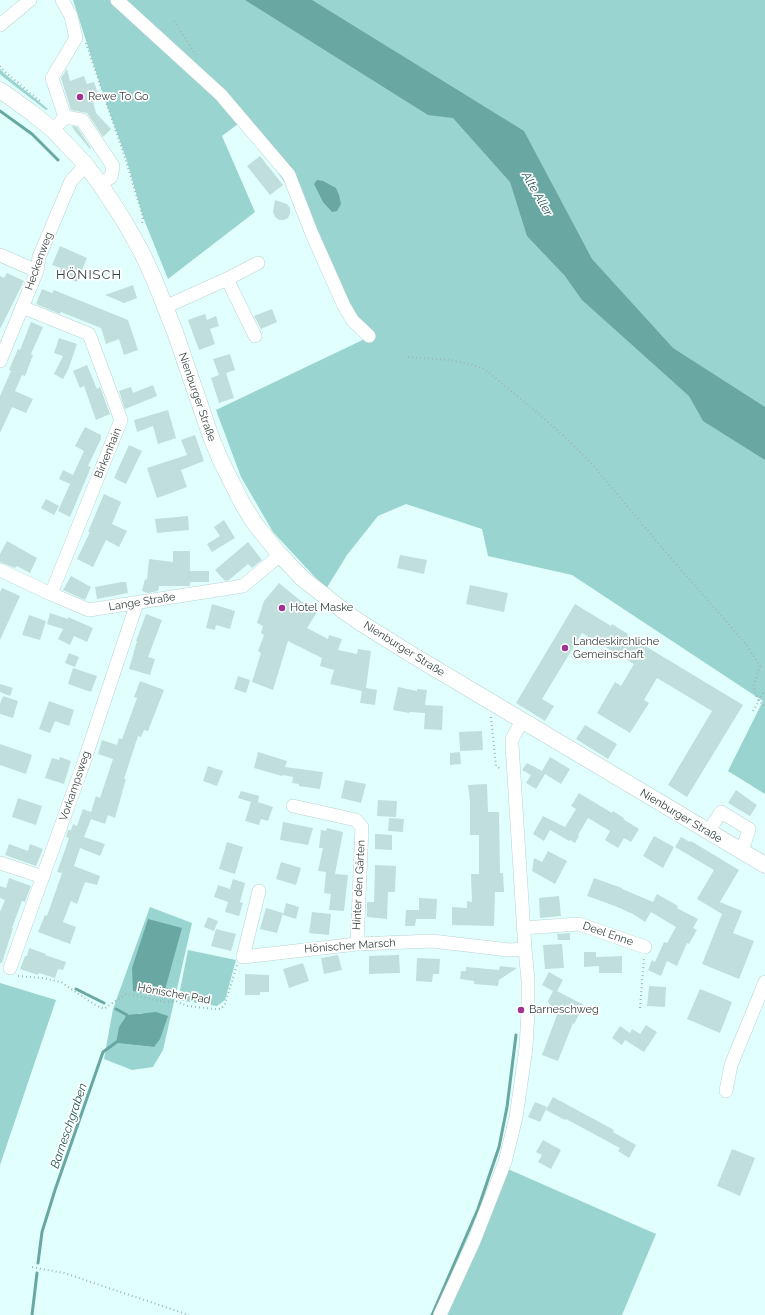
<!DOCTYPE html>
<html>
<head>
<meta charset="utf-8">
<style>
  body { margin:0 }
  canvas { display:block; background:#e1fffd }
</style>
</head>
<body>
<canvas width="765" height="1315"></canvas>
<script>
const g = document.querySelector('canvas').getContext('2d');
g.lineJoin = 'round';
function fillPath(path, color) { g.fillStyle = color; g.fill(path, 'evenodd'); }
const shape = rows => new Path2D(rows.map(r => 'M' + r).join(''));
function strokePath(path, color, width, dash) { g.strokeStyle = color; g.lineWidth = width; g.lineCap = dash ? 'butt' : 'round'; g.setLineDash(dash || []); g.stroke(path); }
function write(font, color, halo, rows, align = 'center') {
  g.font = font + ' Raleway,sans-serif'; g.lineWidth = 3.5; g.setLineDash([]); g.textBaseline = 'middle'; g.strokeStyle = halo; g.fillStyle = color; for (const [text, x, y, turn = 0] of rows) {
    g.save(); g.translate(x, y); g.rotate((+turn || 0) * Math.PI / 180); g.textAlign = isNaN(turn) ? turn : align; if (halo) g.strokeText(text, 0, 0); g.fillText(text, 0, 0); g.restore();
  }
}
fillPath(shape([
  [73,0,765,0,765,794,728,771,763,701,572,575,488,556,482,529,406,504,378,516,347,555,326,589,273,532,241,477,216,410,373,335,353,321,292,193,242,121,222,136,255,212,168,279,143,217,126,158,104,97],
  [0,69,5,74,48,109,46,110,2,76,0,74],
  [150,907,192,923,163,1050,153,1067,132,1070,104,1059,113,1009],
  [156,1012,154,1047,116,1043,139,1013,149,1014],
  [188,950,236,960,225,1000,217,1006,178,1000],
  [0,983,56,1000,0,1165],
  [501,1166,656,1234,622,1315,444,1315]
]), '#99d4d0');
fillPath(shape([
  [245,0,312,0,524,131,592,259,673,348,765,407,765,460,703,421,689,396,582,300,565,276,527,236,510,182,453,118,428,115],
  [317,180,323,181,336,188,339,195,341,204,337,211,332,212,323,202,314,184],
  [148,919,182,928,163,997,133,991,132,968],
  [156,1012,168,1016,160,1039,154,1047,116,1043,119,1027,127,1015]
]), '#69a7a3');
strokePath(shape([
  [0,111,32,134,58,160],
  [76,989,104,1003],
  [116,1009,127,1015,127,1018],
  [38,1263,42,1232,55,1190,103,1052,118,1041],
  [32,1315,37,1273],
  [432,1315,478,1209,499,1147,507,1107,516,1035]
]), '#69a7a3', 3);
fillPath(shape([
  [67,69,70,81,84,76,87,84,94,82,100,99,93,101,96,113,111,129,103,137,87,113,71,110,61,78],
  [72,126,77,127,91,148,90,149,74,130],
  [260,156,283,185,270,195,247,166],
  [275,200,287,204,290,208,290,213,288,218,284,220,279,220,275,217,273,212],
  [60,246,87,258,77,282,58,274,61,268,52,265],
  [7,273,24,281,0,329,0,276,4,278],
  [133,285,137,298,124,303,105,295],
  [42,289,52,293,54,290,128,320,138,350,124,355,119,339,106,344,101,328,61,312,60,314,36,304],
  [272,309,277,322,261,329,254,316],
  [205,314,207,320,216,316,219,326,210,329,215,344,199,350,188,320],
  [31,322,43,327,31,354,33,355,25,376,22,375,15,391,33,399,26,413,12,407,0,433,0,396,11,371,9,370,18,349,20,350],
  [59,338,77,344,68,370,63,379,54,374,63,356,54,353],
  [230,354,235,370,226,373,234,398,219,403,211,378,219,375,213,359],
  [87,365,97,389,100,387,110,414,96,420,84,386,80,388,73,371],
  [153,385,157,396,125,409,119,391,131,387,133,393],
  [168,410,176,438,158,444,153,426,137,432,134,420],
  [85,427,101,435,101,439,88,466,91,467,70,517,58,511,70,484,59,479,63,470,73,475,84,451,75,446],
  [195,435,204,461,181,470,187,487,157,498,147,468,187,455,181,440],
  [129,445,142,451,126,484,114,478],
  [104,494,121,502,112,524,127,531,119,547,106,540,93,567,77,559,90,532,88,532],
  [46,499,59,506,54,515,41,508],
  [188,516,189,530,157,533,155,519],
  [224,520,235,538,212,552,207,544,220,536,214,527],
  [7,541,37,558,30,573,17,566,15,568,0,562,0,554],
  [248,542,262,560,252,568,248,564,229,580,225,581,215,570],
  [173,551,190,551,190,571,209,571,209,582,190,582,190,586,159,586,158,591,148,593,142,591,145,579,147,580,149,559,173,562],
  [400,555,427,560,424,574,397,568],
  [71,576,91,587,85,600,63,590],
  [122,582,126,582,128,593,97,599,95,587],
  [279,583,307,606,310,603,319,609,307,628,328,639,329,635,342,639,338,650,357,654,358,649,371,651,366,688,377,690,375,705,360,703,362,691,330,684,334,670,320,666,322,658,288,641,273,690,252,682,261,653,258,651,264,635,261,633,263,626,257,623,264,601],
  [470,585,508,593,504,612,466,604],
  [2,588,20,596,0,640,0,592],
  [212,604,235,611,230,629,216,625,215,630,206,628],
  [575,604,611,626,612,624,628,634,627,635,743,705,687,797,668,785,712,711,657,678,644,700,649,703,630,733,597,713,615,682,621,686,634,664,582,633,542,699,554,706,545,721,516,703],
  [50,613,68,619,68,617,93,628,87,642,74,636,70,645,58,639,63,629,47,624],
  [146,614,162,620,148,657,155,659,150,675,129,669,137,641,136,641],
  [29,615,46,621,40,640,22,635],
  [69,653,79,657,75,667,65,663],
  [73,668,97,676,91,692,68,684],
  [238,676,250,680,246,693,234,689],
  [140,681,164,690,148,731,144,730,141,737,138,736,124,779,126,779,115,818,108,815,105,824,91,819,84,837,105,844,100,856,80,848,74,866,100,876,97,885,85,882,77,904,71,901,63,922,76,927,70,944,38,932,45,915,47,916,62,873,57,872,67,844,69,838,66,837,68,830,71,830,73,824,77,826,83,809,91,812,96,796,100,798,113,759,98,754,102,740,117,745,119,738,122,739,137,698,134,697],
  [0,684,13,688,10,696,0,692],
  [398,687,417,691,417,689,427,690,425,705,443,706,442,730,424,729,425,713,410,712,409,713,393,710],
  [3,696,18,701,13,718,0,714,0,704],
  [49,701,74,710,69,726,55,721,50,733,39,729],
  [585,725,617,744,608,759,576,739],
  [482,731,483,750,460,751,459,732],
  [0,744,32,755,26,774,0,765],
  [258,752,287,761,285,767,323,772,320,789,299,786,299,784,292,783,293,777,283,775,282,776,254,768],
  [460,752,461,764,450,765,450,753],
  [60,757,71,761,64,784,45,778,52,758,59,760],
  [550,757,570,769,561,784,545,774,536,789,526,783,531,775,522,770,527,763,542,771],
  [208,766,223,771,217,786,203,781],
  [345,780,366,784,361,803,341,798],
  [487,784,488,812,499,812,500,873,503,873,504,892,495,892,494,926,452,925,452,907,467,908,467,901,472,902,471,874,479,874,479,835,470,835,470,802,468,785],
  [736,790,757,805,750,816,728,803],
  [241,791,259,796,258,802,273,807,268,821,261,819,259,825,245,821,251,802,238,798],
  [579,793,612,813,613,811,624,818,623,819,639,829,631,842,624,838,618,848,605,840,610,831,588,818,578,835,579,836,575,843,570,840,569,841,550,830,544,841,533,834,543,816,565,827,576,809,571,806],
  [18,798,42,806,36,825,12,817],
  [378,800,397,801,396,817,377,816],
  [389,818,404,819,403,832,388,831],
  [283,822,313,828,308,845,280,840],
  [327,828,343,832,335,874,348,875,344,911,329,910,331,894,324,893,326,872,318,871,323,848,319,848,321,830,326,831],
  [375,834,392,835,392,850,375,849],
  [654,836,674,847,663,868,643,856],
  [681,837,690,842,691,841,739,870,720,902,742,911,733,933,754,941,739,979,702,964,722,914,697,899,714,870,675,847],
  [227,842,243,847,235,874,219,869],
  [9,844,28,851,30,844,43,849,36,866,5,855],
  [548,851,567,861,555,884,532,871,534,858,542,862],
  [281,862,301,868,296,885,276,879],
  [375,865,396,866,395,892,388,892,387,919,367,917,367,902,374,902],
  [9,878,31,886,25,902,22,901,12,928,13,928,2,963,0,963,0,912,5,900,0,898,0,886,6,888],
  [594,878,622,888,622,889,653,902,657,894,678,906,677,908,698,919,693,928,697,930,689,944,687,943,677,966,667,961,661,976,648,970,652,960,655,962,664,942,667,943,676,927,651,912,645,922,633,914,615,906,587,896],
  [233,879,245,883,240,902,243,903,239,916,225,912,228,902,214,897,218,885,230,889],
  [559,896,561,916,540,918,539,898],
  [419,898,437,899,436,919,416,919,415,926,405,926,406,910,419,910],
  [286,903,299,907,296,919,283,915],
  [266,908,283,913,277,933,260,929],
  [312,912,331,914,329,935,309,933],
  [208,917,218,921,214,931,204,927],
  [216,929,236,934,231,951,211,946],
  [570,933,570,940,558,940,557,934],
  [562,944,564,968,545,969,543,945],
  [29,948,46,954,45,955,66,962,63,970,58,969,55,978,39,973,38,975,20,969,25,956,27,956],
  [584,952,596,952,596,957,622,956,622,973,599,973,599,966,584,967],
  [338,955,342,970,324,974,321,958],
  [399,955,400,973,369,974,369,956],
  [417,958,440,959,439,974,433,974,432,982,416,981],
  [303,963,309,981,289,988,283,969],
  [500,966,517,968,499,980,498,986,474,984,474,981,460,979,461,971,466,971,466,967,499,970],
  [549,972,563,980,557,991,584,1005,574,1024,573,1023,558,1061,542,1055,557,1015,549,1011,551,1008,548,1001,553,991,542,985],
  [245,974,269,975,269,992,260,992,260,995,245,995],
  [649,986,666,987,665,1007,647,1006],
  [700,989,732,1002,720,1033,687,1019],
  [646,1025,657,1032,644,1052,625,1040,622,1045,612,1038,620,1026,630,1033,632,1029,640,1034],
  [553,1097,614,1130,613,1132,636,1145,629,1158,618,1151,620,1148,566,1119,565,1120,546,1110],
  [535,1102,547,1107,540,1122,528,1117],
  [543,1140,561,1150,551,1169,538,1162,542,1155,536,1152],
  [732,1149,755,1158,740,1196,717,1186]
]), '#c0dedc');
const minor = shape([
  [62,0,71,16,76,38,52,78,65,117],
  [117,0,221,95,289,175,312,234,344,306,353,321,369,336],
  [0,25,30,0],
  [53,130,65,117,82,120,113,166,111,177,100,184],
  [0,255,37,271],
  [227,279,255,336],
  [22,307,89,334,121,420,51,594],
  [165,307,227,279,258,263],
  [0,361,37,271,39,257,71,181,86,165],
  [0,570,51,594,89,610,243,586,280,555],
  [293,806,356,820,362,827,357,944],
  [708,832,721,812,749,829,745,842,740,851],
  [0,863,43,877],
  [259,891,243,957,357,944,432,941,509,950,525,949],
  [523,928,579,924,645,947],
  [10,968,85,759,137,603],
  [726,1091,731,1065,765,982],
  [440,1315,474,1241,505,1162,516,1117,526,1048,528,1012,528,980,525,949,512,745,512,739,522,721]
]);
const major = shape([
  [0,90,32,113,53,130,70,148,86,165,100,184,123,219,141,251,154,279,175,332,211,437,221,461,242,503,255,524,280,555,302,578,345,612,361,623,414,656,765,865]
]);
strokePath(minor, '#b7d4d1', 14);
strokePath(major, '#b7d4d1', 17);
strokePath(shape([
  [174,21,196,55],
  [86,43,125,158,143,217,142,223],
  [0,66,4,71,42,103],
  [408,357,449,360,470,364,484,369,493,376,540,415,568,440,592,464,668,555,746,644,760,666,753,687,758,700,765,706],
  [753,711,765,690],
  [491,717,496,766,501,769],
  [18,976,42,978,61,982,95,1005,104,1009,124,995,127,994,165,1002,176,1001,187,1006,215,1009,221,1009,225,1004,237,965],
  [640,1008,644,958],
  [32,1267,64,1273,189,1315]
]), '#9fb6b4', 2, [1, 3]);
strokePath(minor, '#fff', 13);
strokePath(major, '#fff', 16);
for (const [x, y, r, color] of [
  [80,97,4,"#a03291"],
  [282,608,4,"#a03291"],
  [565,648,4,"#a03291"],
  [521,1010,4,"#a03291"]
]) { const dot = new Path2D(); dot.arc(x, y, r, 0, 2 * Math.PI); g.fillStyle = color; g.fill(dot); strokePath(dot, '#fff', 1.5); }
write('11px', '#34403f', '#fff', [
  ["Rewe To Go",88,97],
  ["Hotel Maske",290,608],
  ["Landeskirchliche",573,642],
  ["Gemeinschaft",573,655],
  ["Barneschweg",529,1010]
], 'left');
write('11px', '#34403f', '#fff', [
  ["Heckenweg",39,261,-70],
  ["Nienburger Straße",197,397,71],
  ["Birkenhain",108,453,-68],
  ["Lange Straße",142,602,-9],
  ["Nienburger Straße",404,649,32],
  ["Vorkampsweg",75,786,-71],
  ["Nienburger Straße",681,816,31],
  ["Hinter den Gärten",359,885,-87],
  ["Deel Enne",608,934,19],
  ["Hönischer Marsch",350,946,-4],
  ["Hönischer Pad",174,994,10]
]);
write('italic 12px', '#215654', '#fff', [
  ["Alte Aller",537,194,60],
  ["Barneschgraben",69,1126,-71]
]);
g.letterSpacing = '1px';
write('13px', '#34403f', '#fff', [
  ["HÖNISCH",89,275]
]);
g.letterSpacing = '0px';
</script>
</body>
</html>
